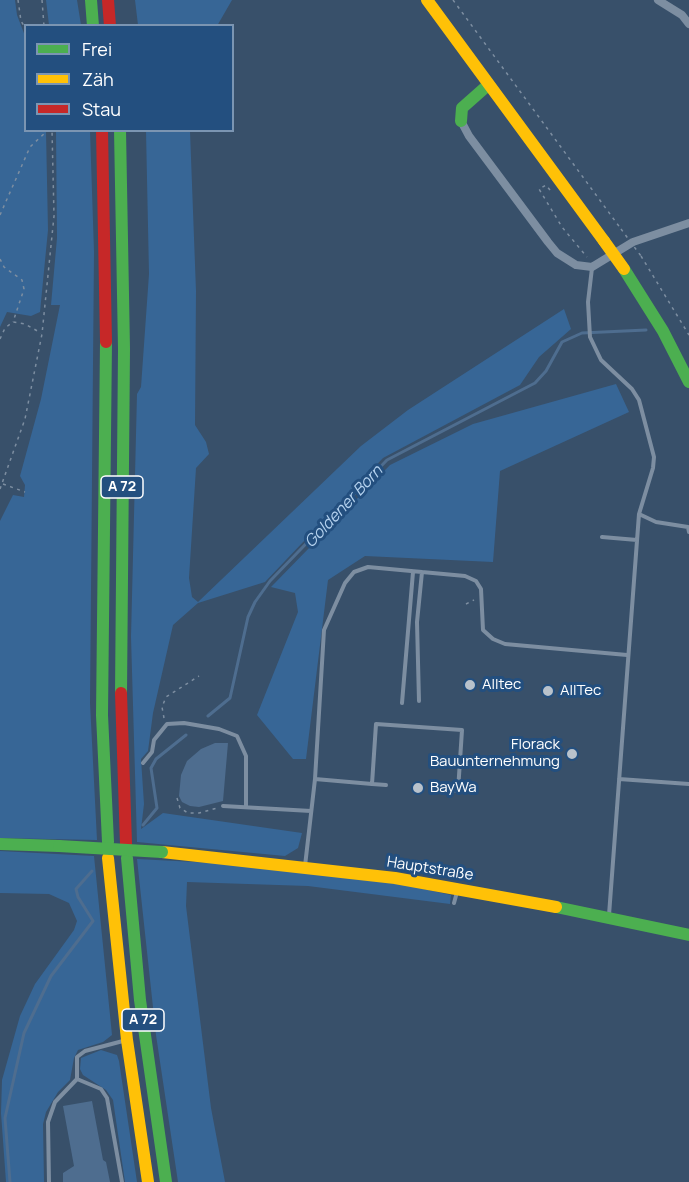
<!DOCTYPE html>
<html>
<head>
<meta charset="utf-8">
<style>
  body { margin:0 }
  #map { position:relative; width:689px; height:1182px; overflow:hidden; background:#38506a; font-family:Manrope,sans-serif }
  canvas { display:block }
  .legend { position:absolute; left:24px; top:24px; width:210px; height:108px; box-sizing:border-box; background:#234f7f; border:2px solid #7b95b2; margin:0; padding:8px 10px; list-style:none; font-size:18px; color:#fff }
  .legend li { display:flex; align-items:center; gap:12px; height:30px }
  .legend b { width:30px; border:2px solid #7b95b2 }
</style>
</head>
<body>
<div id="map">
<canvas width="689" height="1182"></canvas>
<ul class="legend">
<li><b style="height:8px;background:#4caf50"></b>Frei</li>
<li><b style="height:8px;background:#ffc107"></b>Zäh</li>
<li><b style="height:8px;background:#c62828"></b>Stau</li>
</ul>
</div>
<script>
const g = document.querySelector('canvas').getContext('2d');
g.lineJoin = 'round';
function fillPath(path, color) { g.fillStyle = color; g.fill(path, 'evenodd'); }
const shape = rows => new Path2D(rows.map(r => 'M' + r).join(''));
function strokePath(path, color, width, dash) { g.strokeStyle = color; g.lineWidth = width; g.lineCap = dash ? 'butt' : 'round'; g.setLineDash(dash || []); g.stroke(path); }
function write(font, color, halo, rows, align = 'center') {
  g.font = font + ' Manrope,sans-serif'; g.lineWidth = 6; g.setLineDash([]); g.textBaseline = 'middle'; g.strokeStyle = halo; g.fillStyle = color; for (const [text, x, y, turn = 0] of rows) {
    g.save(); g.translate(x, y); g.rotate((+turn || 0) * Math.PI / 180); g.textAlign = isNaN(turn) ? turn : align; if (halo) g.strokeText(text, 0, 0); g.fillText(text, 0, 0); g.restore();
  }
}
fillPath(shape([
  [0,0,15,0,17,15,25,36,26,130,46,131,48,230,40,312,31,316,7,312,0,327],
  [46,0,77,0,81,25,49,25],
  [135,0,232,0,217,26,138,25],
  [56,131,90,131,94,252,90,703,97,840,0,838,0,521,13,495,24,497,25,485,20,476,41,399,60,305,51,305,57,238],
  [146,131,190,131,196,291,195,425,206,442,209,454,196,468,189,578,192,597,198,602,361,446,408,410,564,309,571,329,539,357,520,385,383,458,265,582,198,603,173,625,153,713,148,751,141,759,144,804,141,829,163,813,302,833,298,848,285,856,137,842,131,637,137,394,141,387,149,274],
  [616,384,629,412,500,471,493,562,365,556,328,580,306,759,293,759,257,715,298,612,295,593,271,587,390,465,473,424],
  [0,851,94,856,112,1035,103,1042,78,1050,74,1058,70,1080,58,1092,46,1112,43,1124,44,1182,6,1182,1,1113,2,1080,20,1016,35,984,74,930,77,921,69,903,49,894,0,893],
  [137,859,234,864,406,885,451,895,450,904,308,886,187,882,186,906,211,1108,225,1182,178,1182,156,1035],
  [101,1050,117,1055,119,1061,137,1182,125,1182,113,1100,106,1090,83,1075,80,1069,81,1058]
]), '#376696');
fillPath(shape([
  [215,743,228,743,223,801,199,807,190,806,182,802,179,796,181,775,187,761,201,749],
  [92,1101,103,1160,106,1162,110,1182,63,1182,63,1173,74,1166,63,1106]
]), '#4e6d8f');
strokePath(shape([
  [208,716,230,698,248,617,255,602,270,581,387,460,535,383,546,371,562,342,582,333,646,330],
  [143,825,157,808,151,768,156,759,186,735],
  [10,1182,5,1118,24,1033,51,976,93,921,78,897,76,889,92,871]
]), '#4e6d8f', 3);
strokePath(shape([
  [18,0,21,21,26,29],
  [42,0,44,26],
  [453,0,621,229],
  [550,190,546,185,539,189,562,227,587,257],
  [0,215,30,147,48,130],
  [641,256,689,335],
  [0,259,4,267,22,280,24,289,13,322],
  [0,339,5,328,13,322,25,324,41,333],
  [3,484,25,492],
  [0,489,25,419,42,334,54,216,52,130],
  [466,604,474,600],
  [164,718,162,707,166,697,199,676],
  [177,798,180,808,188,813,199,813,217,808]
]), '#7d8ea1', 1.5, [3, 4.5]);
strokePath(shape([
  [592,268,588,302,590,337,601,360,632,389,639,400,654,457,653,468,639,514,609,915],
  [639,514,656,522,688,527,689,532],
  [602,537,637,540],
  [419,701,417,622,422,572],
  [402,703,413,572],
  [143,763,152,752,154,740,167,724,184,723,219,729,237,736,246,756,246,807],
  [315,779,372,784],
  [619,779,689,784],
  [386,785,372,784,376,724,462,730,458,791,450,790],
  [223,806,311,811],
  [305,866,315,779,324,630,345,583,354,572,368,567,465,576,476,581,481,589,483,630,493,639,505,644,627,655],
  [454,903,457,892],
  [77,1079,101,1089,107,1098,122,1182],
  [77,1079,77,1057,85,1051,123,1041],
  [49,1182,48,1122,55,1102,77,1079]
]), '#7d8ea1', 4);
strokePath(shape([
  [658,0,682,15,689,24],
  [461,121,469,136,548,242,557,253,576,265,592,267,633,242,689,223]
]), '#7d8ea1', 8);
strokePath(shape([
  [91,0,93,26],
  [461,121,462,108,488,85],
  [120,130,124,349,121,693],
  [624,269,663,331,689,382],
  [106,342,102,715,108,842],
  [0,844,59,846],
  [127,858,140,1000,166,1182],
  [556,907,689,935]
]), '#4caf50', 12);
strokePath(shape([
  [427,0,604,241],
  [162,852,395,878,556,907],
  [108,858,127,1040,148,1182]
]), '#ffc107', 12);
strokePath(shape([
  [108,0,110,26],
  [102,130,106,342],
  [121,693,126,844]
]), '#c62828', 12);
strokePath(shape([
  [621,229,641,256]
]), '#7d8ea1', 1.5, [3, 4.5]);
strokePath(shape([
  [59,846,162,852]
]), '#4caf50', 12);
strokePath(shape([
  [604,241,624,269]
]), '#ffc107', 12);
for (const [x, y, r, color] of [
  [470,685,6,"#b9c2cb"],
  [548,691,6,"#b9c2cb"],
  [572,754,6,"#b9c2cb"],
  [418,788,6,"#b9c2cb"]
]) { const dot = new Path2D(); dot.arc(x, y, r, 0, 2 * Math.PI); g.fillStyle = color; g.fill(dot); strokePath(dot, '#234f7f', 2); }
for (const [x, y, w] of [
  [122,487,42],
  [143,1020,42]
]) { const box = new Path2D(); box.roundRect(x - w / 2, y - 11, w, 22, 4.5); g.fillStyle = '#234f7f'; g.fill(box); strokePath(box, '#fff', 1.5); }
write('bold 14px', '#fff', null, [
  ["A 72",122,487],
  ["A 72",143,1020]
]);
write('15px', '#fff', '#234f7f', [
  ["Alltec",482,685],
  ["AllTec",560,691],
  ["Florack",560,745,"right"],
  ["Bauunternehmung",560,762,"right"],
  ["BayWa",430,788]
], 'left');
write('15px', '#fff', '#234f7f', [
  ["Hauptstraße",430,869,9]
]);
write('italic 16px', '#b4d1ee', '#234f7f', [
  ["Goldener Born",344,507,-47]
]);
</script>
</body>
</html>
